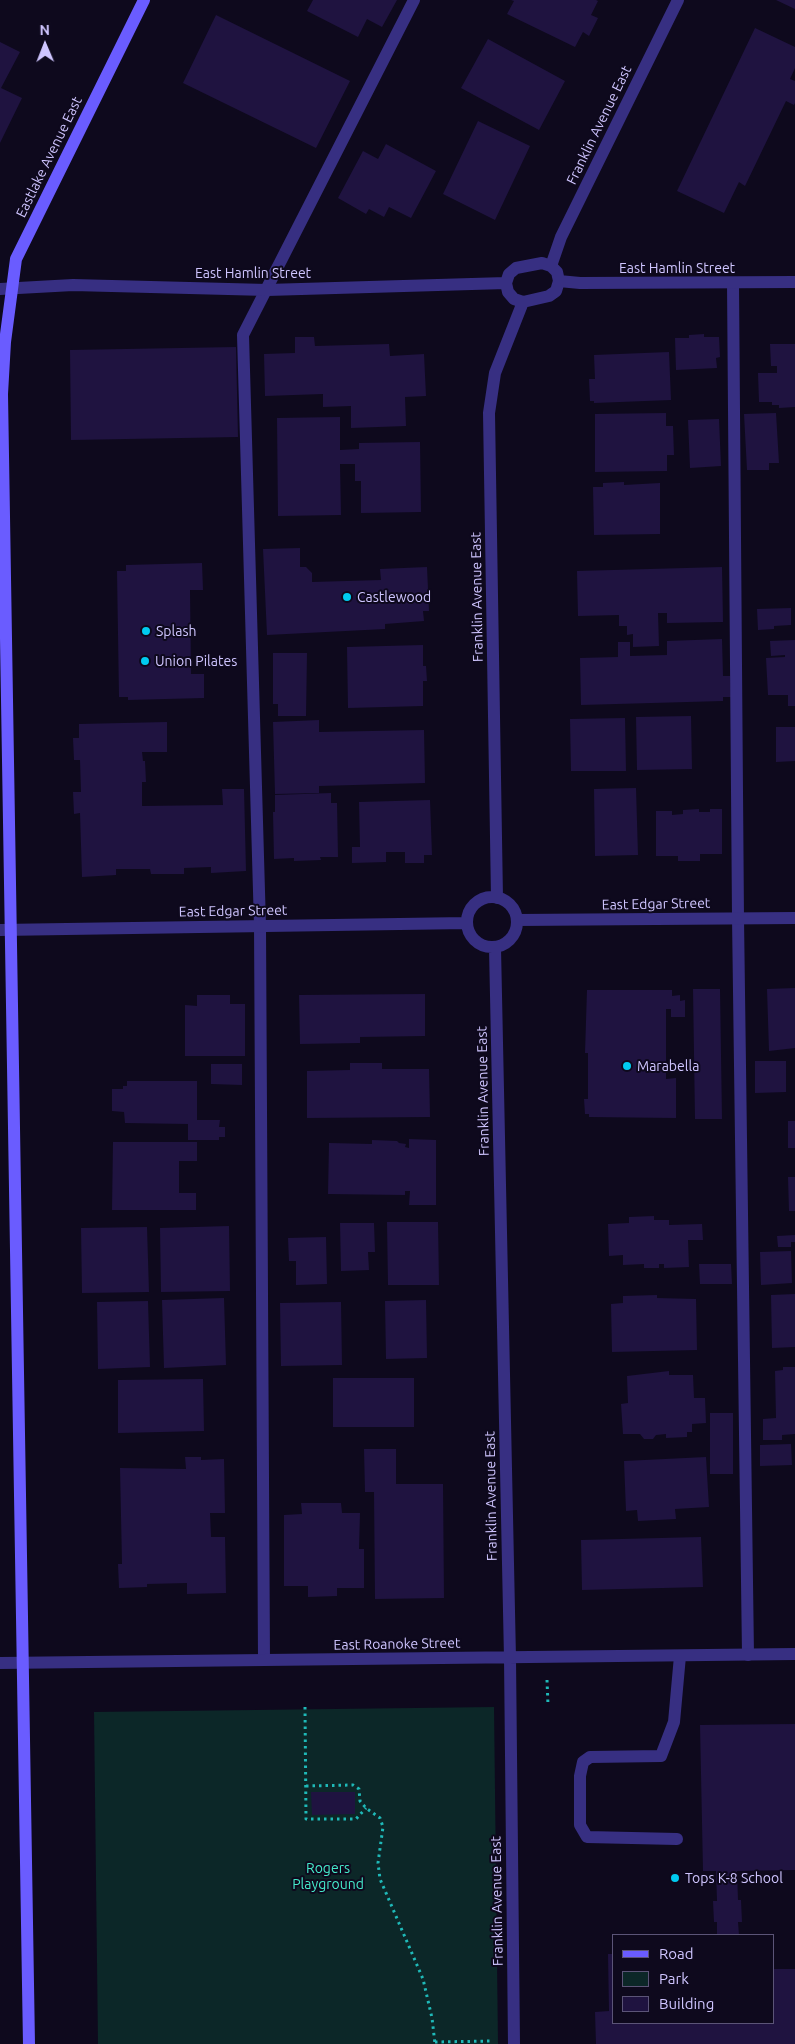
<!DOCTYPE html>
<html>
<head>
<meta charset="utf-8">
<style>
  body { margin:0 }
  #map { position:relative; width:795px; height:2044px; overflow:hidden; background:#0e091d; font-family:Ubuntu,sans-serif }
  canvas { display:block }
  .legend { position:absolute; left:612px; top:1934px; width:162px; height:90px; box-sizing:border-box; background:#0e091d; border:1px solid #5b5477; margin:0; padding:6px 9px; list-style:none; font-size:15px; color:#cfc5ff }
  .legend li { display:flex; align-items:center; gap:10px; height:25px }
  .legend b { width:25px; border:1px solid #5b5477 }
  .north { position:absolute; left:20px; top:20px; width:50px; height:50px; -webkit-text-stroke:4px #0e091d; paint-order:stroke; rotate:359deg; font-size:14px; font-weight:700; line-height:20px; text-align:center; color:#cfc5ff }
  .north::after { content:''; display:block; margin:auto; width:18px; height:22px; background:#cfc5ff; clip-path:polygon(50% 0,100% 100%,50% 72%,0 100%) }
</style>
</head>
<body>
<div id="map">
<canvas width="795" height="2044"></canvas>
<ul class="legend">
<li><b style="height:6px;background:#6a5cff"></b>Road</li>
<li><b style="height:14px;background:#0c2728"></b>Park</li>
<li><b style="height:14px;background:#1f1340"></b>Building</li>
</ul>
<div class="north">N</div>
</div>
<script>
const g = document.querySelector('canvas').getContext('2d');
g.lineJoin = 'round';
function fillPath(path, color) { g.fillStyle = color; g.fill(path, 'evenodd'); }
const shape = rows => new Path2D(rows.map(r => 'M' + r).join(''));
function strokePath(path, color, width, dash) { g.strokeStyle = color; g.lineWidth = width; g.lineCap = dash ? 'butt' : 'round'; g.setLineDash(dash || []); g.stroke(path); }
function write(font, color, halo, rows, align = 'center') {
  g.font = font + ' Ubuntu,sans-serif'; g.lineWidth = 4; g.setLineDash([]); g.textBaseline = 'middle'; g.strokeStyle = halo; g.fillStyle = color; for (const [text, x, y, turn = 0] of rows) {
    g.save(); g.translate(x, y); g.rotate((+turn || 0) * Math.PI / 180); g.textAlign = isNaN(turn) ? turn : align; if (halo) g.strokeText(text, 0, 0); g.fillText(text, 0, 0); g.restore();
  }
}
fillPath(shape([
  [494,1707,498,2044,98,2044,94,1712]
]), '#0c2728');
fillPath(shape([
  [313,0,397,0,382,27,367,19,358,37,307,11],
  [511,0,596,0,598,1,591,15,598,18,589,36,583,32,575,47,507,14,514,1],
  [776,0,795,0,795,9],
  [216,15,350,81,316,148,183,83],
  [755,28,795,47,795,68,790,79,795,81,795,103,794,105,786,101,745,186,739,182,724,213,677,191],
  [488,39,565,81,539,130,461,88],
  [0,42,20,52,1,88,22,98,0,143],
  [478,121,530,146,495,220,443,194],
  [386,144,436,171,411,218,389,207,384,217,369,209,366,214,338,198,363,151,378,159],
  [704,334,704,337,719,337,720,357,716,358,717,368,676,370,675,338,689,338,689,335],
  [295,337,314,337,315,346,389,344,390,356,424,354,426,396,405,397,406,426,351,428,351,406,323,407,323,394,265,396,264,354,295,353],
  [770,344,795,344,795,407,779,408,779,405,772,405,772,402,759,402,758,373,777,373,777,366,771,366],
  [236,347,238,437,71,440,70,350],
  [669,352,671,400,594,403,594,401,590,401,589,379,595,379,594,355],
  [666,413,666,426,673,426,674,455,667,455,667,471,595,472,595,414],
  [776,413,779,463,769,463,769,470,747,470,744,414],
  [340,417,340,450,359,449,359,443,420,442,421,512,361,513,361,481,355,481,355,464,340,464,341,515,278,516,277,418],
  [719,419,721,466,690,468,688,420],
  [624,482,624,485,660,483,660,534,594,535,593,487,603,487,603,483],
  [300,548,300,567,306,567,312,573,312,582,381,580,380,569,427,567,429,611,423,611,424,621,385,624,385,629,267,635,263,549],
  [202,563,203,590,190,590,191,674,204,674,204,698,128,700,128,697,119,697,117,571,126,571,126,565],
  [722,567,723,622,667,623,667,613,658,613,659,646,633,647,633,634,627,635,627,626,619,626,619,615,578,616,577,571],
  [791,608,791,625,774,626,774,629,758,630,757,609],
  [722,639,723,676,730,676,731,697,723,697,723,701,581,705,580,658,618,657,618,642,630,642,630,656,667,655,667,641],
  [795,640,795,706,788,706,788,695,768,695,766,658,785,657,785,655,771,656,770,641],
  [423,645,423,666,426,666,427,681,423,681,423,706,348,708,347,647],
  [273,653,307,653,306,716,278,716,278,704,273,704],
  [691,716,692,769,637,770,636,717],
  [625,718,626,771,571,771,570,719],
  [319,720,319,732,424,730,425,783,319,786,319,793,275,794,273,722],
  [167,722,167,752,142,752,143,761,145,761,146,782,142,782,142,806,223,805,222,789,244,789,246,871,211,873,211,867,184,868,184,874,151,874,150,869,116,869,116,875,82,877,80,813,74,814,73,792,81,792,80,760,74,760,73,738,79,738,79,724],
  [776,727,795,727,795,761,776,762],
  [636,788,638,855,595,856,594,789],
  [331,793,331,803,337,803,338,857,320,857,321,860,294,861,294,858,274,859,273,812,275,812,275,795],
  [430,800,432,855,424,855,424,863,405,863,405,852,386,852,386,862,352,863,352,847,360,847,359,802],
  [699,809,699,812,710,812,710,809,722,809,722,854,700,854,700,861,678,861,678,856,656,856,656,811,672,811,672,815,683,814,683,810],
  [795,988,795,1048,769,1051,767,989],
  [693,989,720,989,722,1119,695,1119],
  [587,990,672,990,672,996,680,995,680,1001,685,1000,685,1017,671,1017,671,1009,666,1009,666,1079,676,1078,676,1118,589,1117,589,1114,585,1114,584,1099,588,1099,588,1053,585,1053],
  [425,994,425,1036,360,1037,360,1043,300,1044,299,995],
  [197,995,230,995,230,1004,245,1004,245,1056,185,1056,185,1005,197,1006],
  [755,1061,786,1061,786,1092,755,1093],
  [350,1063,382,1063,382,1069,429,1069,430,1117,307,1118,307,1071,350,1070],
  [211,1064,242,1064,242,1085,211,1084],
  [127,1081,197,1081,197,1120,220,1120,219,1127,225,1127,225,1137,219,1137,219,1140,188,1140,188,1124,125,1123,124,1112,112,1111,112,1089,123,1089,123,1086,127,1086],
  [788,1121,795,1121,795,1148,788,1148],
  [409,1139,436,1140,436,1205,409,1205,410,1191,405,1191,405,1195,328,1194,329,1143,372,1144,372,1140,397,1141,399,1143,406,1144,405,1147,409,1148],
  [113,1142,197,1142,197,1161,179,1161,179,1193,196,1193,196,1210,112,1210],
  [788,1177,795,1177,795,1211,789,1211],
  [654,1216,654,1220,669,1220,669,1225,702,1224,703,1240,688,1240,689,1267,664,1268,664,1264,659,1264,659,1268,644,1268,644,1264,623,1265,623,1255,609,1256,608,1224,629,1223,629,1217],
  [387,1222,438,1222,439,1285,388,1285],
  [340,1223,374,1223,375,1252,368,1252,369,1270,341,1271],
  [229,1226,230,1291,161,1292,160,1228],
  [147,1227,149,1292,82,1293,81,1228],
  [795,1235,795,1242,791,1242,791,1247,778,1247,777,1236],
  [326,1237,327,1284,296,1285,296,1261,289,1261,288,1238],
  [791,1251,792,1283,761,1285,760,1252],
  [699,1264,731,1264,732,1284,700,1284],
  [795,1294,795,1347,772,1348,771,1295],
  [657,1295,657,1298,696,1299,697,1350,612,1352,611,1304,623,1303,623,1296],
  [224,1298,226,1365,164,1368,162,1300],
  [426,1300,427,1358,386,1359,385,1301],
  [148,1301,150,1367,98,1369,97,1302],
  [341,1302,342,1365,281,1366,280,1303],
  [783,1367,795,1367,795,1434,782,1435,782,1440,763,1440,763,1419,776,1418,775,1371,783,1370],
  [669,1371,669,1375,693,1375,694,1398,705,1398,706,1423,692,1424,692,1432,687,1432,687,1437,666,1438,666,1434,656,1435,653,1439,644,1439,640,1434,623,1434,621,1404,628,1403,627,1376],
  [333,1378,414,1378,414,1427,333,1427],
  [203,1379,204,1431,118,1433,118,1380],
  [710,1413,733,1413,733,1474,710,1474],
  [791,1444,792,1465,760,1466,760,1445],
  [364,1449,396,1449,396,1484,443,1484,444,1598,375,1599,374,1492,365,1492],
  [185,1457,201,1457,201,1460,224,1459,225,1513,210,1513,211,1537,225,1537,226,1593,187,1594,187,1583,147,1584,147,1587,119,1588,118,1564,122,1564,120,1468,186,1469],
  [706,1457,709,1507,675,1509,676,1519,638,1521,637,1510,626,1511,624,1461],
  [301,1503,341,1503,342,1513,360,1513,359,1549,364,1549,364,1588,337,1588,337,1596,308,1597,308,1586,284,1586,284,1515,302,1514],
  [701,1537,703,1587,582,1590,581,1540],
  [795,1724,795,1870,737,1871,738,1900,741,1900,742,1922,738,1922,739,1935,717,1935,717,1922,714,1922,713,1901,717,1901,716,1871,703,1871,700,1725],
  [311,1792,355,1792,355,1814,312,1815],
  [608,1954,614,1954,614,2023,774,2023,774,1969,795,1969,795,2044,596,2044,595,2012,609,2011]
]), '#1f1340');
strokePath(shape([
  [547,1680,548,1705],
  [305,1707,306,1819,356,1819,366,1808],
  [306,1786,353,1785,359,1789,360,1801,366,1808,380,1818,383,1827,378,1863,380,1879,423,1979,432,2018,435,2044],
  [435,2042,492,2041]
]), '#1fb9b8', 3, [2.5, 4]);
strokePath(shape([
  [733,283,738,918,748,1655],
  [264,1660,260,926,243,335,414,0],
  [677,1839,587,1837,580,1825,580,1776,583,1762,590,1757,661,1756,674,1722,680,1656]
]), '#372f82', 12);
strokePath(shape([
  [542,263,551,266,557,272,559,281,556,291,549,296,523,302,514,299,508,292,506,283,509,274,516,268,542,263],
  [551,266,561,237,678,0],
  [559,281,580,283,795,282],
  [0,289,73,285,267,290,506,283],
  '467 922a25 25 0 1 1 50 0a25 25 0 1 1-50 0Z',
  [497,898,489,413,495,373,523,302],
  [517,920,795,918],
  [0,930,466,923],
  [495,948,510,1658,514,2044],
  [0,1663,795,1654]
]), '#372f82', 12);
strokePath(shape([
  [29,2044,2,394,5,342,16,259,144,0]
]), '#6a5cff', 12);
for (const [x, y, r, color] of [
  [347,597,5,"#00cbf0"],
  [146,631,5,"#00cbf0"],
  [145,661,5,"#00cbf0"],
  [627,1066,5,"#00cbf0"],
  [675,1878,5,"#00cbf0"]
]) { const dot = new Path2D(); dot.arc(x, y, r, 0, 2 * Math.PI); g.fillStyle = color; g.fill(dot); strokePath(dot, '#0e091d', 2); }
write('14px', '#cfc5ff', '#0e091d', [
  ["Franklin Avenue East",599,125,-64],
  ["Eastlake Avenue East",49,157,-64],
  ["East Hamlin Street",677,268],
  ["East Hamlin Street",253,273],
  ["Franklin Avenue East",477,597,-91],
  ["East Edgar Street",656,904,-1],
  ["East Edgar Street",233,911,-1],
  ["Franklin Avenue East",483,1091,-91],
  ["Franklin Avenue East",491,1496,-91],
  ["East Roanoke Street",397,1644,-1],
  ["Franklin Avenue East",497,1901,-91]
]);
write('14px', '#cfc5ff', '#0e091d', [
  ["Castlewood",357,597],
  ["Splash",156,631],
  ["Union Pilates",155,661],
  ["Marabella",637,1066],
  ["Tops K-8 School",685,1878]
], 'left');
write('14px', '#45ebcb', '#0e091d', [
  ["Rogers",328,1868],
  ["Playground",328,1884]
]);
</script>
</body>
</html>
